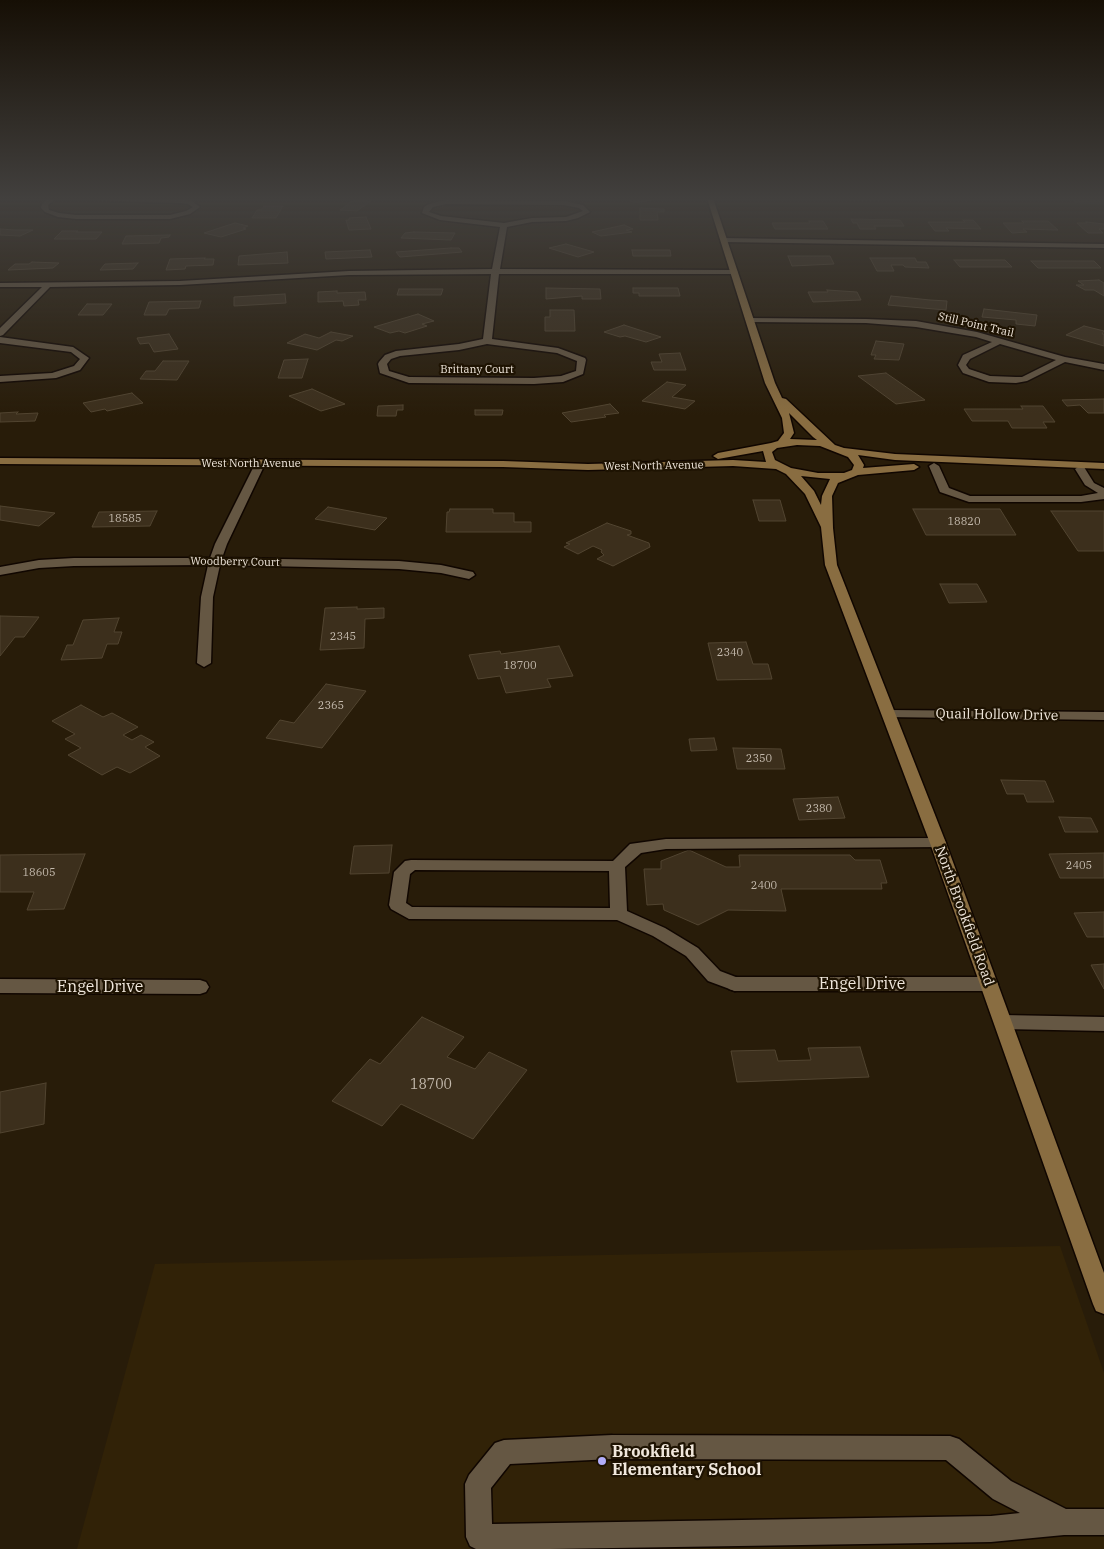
<!DOCTYPE html>
<html>
<head>
<meta charset="utf-8">
<style>
  body { margin:0 }
  canvas { display:block; background:#281c09 }
</style>
</head>
<body>
<canvas width="1104" height="1549"></canvas>
<script>
const g = document.querySelector('canvas').getContext('2d');
g.lineJoin = 'round';
function fillPath(path, color) { g.fillStyle = color; g.fill(path, 'evenodd'); }
const shape = rows => new Path2D(rows.map(r => 'M' + r).join(''));
function strokePath(path, color, width, dash) { g.strokeStyle = color; g.lineWidth = width; g.lineCap = dash ? 'butt' : 'round'; g.setLineDash(dash || []); g.stroke(path); }
function write(font, color, halo, rows, align = 'center') {
  g.font = font + ' "IBM Plex Serif",serif'; g.lineWidth = 4.5; g.setLineDash([]); g.textBaseline = 'middle'; g.strokeStyle = halo; g.fillStyle = color; for (const [text, x, y, turn = 0] of rows) {
    g.save(); g.translate(x, y); g.rotate((+turn || 0) * Math.PI / 180); g.textAlign = isNaN(turn) ? turn : align; if (halo) g.strokeText(text, 0, 0); g.fillText(text, 0, 0); g.restore();
  }
}
fillPath(shape([
  [1060,1246,1104,1373,1104,1549,77,1549,155,1264]
]), '#312207');
const building = shape([
  [624,198,647,198,651,200,636,203,624,198],
  [846,198,881,198,882,200,847,200,846,198],
  [1071,198,1104,198,1104,204,1077,203,1071,198],
  [354,200,371,201,357,211,340,210,354,200],
  [264,206,283,206,276,218,252,218,257,210,261,210,264,206],
  [640,208,664,209,664,212,657,212,658,220,640,220,640,208],
  [366,217,371,229,349,230,346,220,349,220,349,218,366,217],
  [851,219,900,220,904,226,874,226,876,229,860,229,857,223,853,223,851,219],
  [963,220,973,220,981,229,946,228,949,231,935,231,928,222,965,222,963,220],
  [809,221,823,221,828,229,775,229,772,223,810,223,809,221],
  [1022,221,1048,221,1058,230,1023,229,1027,232,1012,233,1003,223,1024,223,1022,221],
  [1086,222,1104,224,1104,229,1099,229,1103,233,1088,233,1077,223,1087,223,1086,222],
  [235,223,248,226,243,228,246,229,221,237,204,233,235,223],
  [624,225,633,229,626,230,632,232,601,236,592,232,624,225],
  [0,229,15,230,33,230,20,236,0,235,0,229],
  [62,231,78,231,76,232,102,232,96,239,54,239,62,231],
  [414,232,455,233,451,240,401,238,405,233,414,232],
  [170,235,169,237,161,238,159,243,122,244,126,236,170,235],
  [566,244,594,252,578,257,549,248,566,244],
  [451,248,459,248,462,252,400,257,396,252,451,248],
  [370,250,372,257,326,259,325,252,370,250],
  [632,250,670,250,671,256,633,256,632,250],
  [287,252,288,263,238,265,239,256,287,252],
  [788,256,830,256,834,264,792,266,788,256],
  [205,258,204,259,214,259,213,265,186,266,185,269,166,270,170,259,205,258],
  [870,258,915,258,917,262,926,262,929,268,905,267,903,265,891,265,894,271,877,271,870,258],
  [954,260,1005,260,1012,267,960,267,954,260],
  [1031,261,1094,261,1101,268,1038,268,1031,261],
  [32,262,59,263,53,268,8,270,15,264,29,264,32,262],
  [138,263,133,269,100,270,105,264,138,263],
  [1099,280,1104,283,1104,296,1094,290,1085,290,1076,285,1084,285,1078,281,1099,280],
  [546,288,600,289,601,299,582,299,582,296,546,299,546,288],
  [633,288,678,288,680,296,639,296,639,293,633,293,633,288],
  [399,289,443,289,441,295,397,295,399,289],
  [827,290,857,292,861,300,813,302,808,292,828,292,827,290],
  [337,291,337,293,365,292,366,300,358,300,359,305,344,306,343,301,318,302,318,292,337,291],
  [285,294,286,303,234,306,234,297,285,294],
  [891,296,930,300,947,301,946,310,888,305,891,296],
  [201,301,199,308,169,309,166,315,144,315,149,302,201,301],
  [87,304,112,304,103,315,78,315,87,304],
  [984,309,1037,315,1035,326,1016,324,1016,320,982,317,984,309],
  [550,310,574,310,575,331,545,331,545,317,550,317,550,310],
  [418,314,434,321,422,324,427,326,405,333,399,331,390,333,374,327,418,314],
  [624,325,661,337,646,342,625,336,620,337,604,332,624,325],
  [1084,326,1104,331,1102,334,1104,334,1104,346,1066,335,1084,326],
  [331,332,353,336,342,341,336,340,317,350,287,343,305,334,319,338,331,332],
  [169,334,178,349,154,352,149,343,140,344,137,338,169,334],
  [876,341,904,344,899,360,874,359,876,355,871,355,876,341],
  [680,353,686,370,654,370,651,362,662,362,659,354,680,353],
  [308,359,302,378,278,378,284,360,308,359],
  [163,361,189,361,177,380,140,379,146,371,155,371,163,361],
  [886,373,925,400,896,404,858,376,886,373],
  [667,382,686,385,672,397,695,401,685,409,642,401,667,382],
  [312,389,345,404,321,411,289,396,312,389],
  [132,393,143,403,107,411,105,409,91,412,83,403,132,393],
  [1104,399,1104,413,1088,413,1080,405,1067,406,1062,400,1104,399],
  [610,404,619,413,604,415,606,417,571,422,562,413,610,404],
  [403,405,403,410,397,410,396,416,377,416,378,406,403,405],
  [1021,406,1043,406,1055,422,1043,422,1047,428,1012,428,1008,421,972,421,964,409,1023,409,1021,406],
  [475,410,503,410,502,415,475,415,475,410],
  [18,412,16,414,38,413,35,421,0,422,0,413,18,412],
  [753,500,780,500,786,521,759,521,753,500],
  [0,506,55,513,39,526,0,520,0,506],
  [328,507,387,518,375,530,315,519,328,507],
  [450,509,493,509,493,513,514,513,514,522,531,522,531,532,446,532,447,512,449,512,450,509],
  [913,509,1000,509,1016,535,926,535,913,509],
  [157,511,150,526,92,527,99,512,157,511],
  [1051,511,1104,511,1104,551,1078,551,1051,511],
  [607,523,631,531,631,534,627,535,649,543,650,547,613,566,597,559,604,555,601,552,602,550,593,546,578,554,564,547,570,544,566,543,607,523],
  [940,584,977,584,987,602,949,603,940,584],
  [357,607,357,609,384,608,384,618,365,619,364,648,320,650,325,608,357,607],
  [0,616,39,617,24,637,15,637,0,656,0,616],
  [119,618,114,632,122,632,118,644,107,644,102,658,61,660,67,645,73,645,83,620,119,618],
  [746,642,753,664,768,664,772,679,717,680,708,643,746,642],
  [559,646,573,676,547,679,551,687,506,693,500,676,478,679,469,655,500,651,501,654,559,646],
  [326,684,366,691,322,748,266,738,280,720,294,723,326,684],
  [81,705,103,717,112,713,138,727,123,735,132,740,141,735,154,742,145,747,160,756,130,773,117,767,102,775,68,755,81,748,65,739,75,734,52,721,81,705],
  [714,738,717,750,691,751,689,739,714,738],
  [733,748,781,749,785,769,737,769,733,748],
  [1001,780,1045,781,1054,802,1027,802,1024,794,1007,794,1001,780],
  [838,797,845,818,799,820,793,799,838,797],
  [1059,817,1091,818,1098,832,1065,832,1059,817],
  [392,845,389,873,350,874,354,846,392,845],
  [689,850,726,867,740,867,739,855,850,855,855,860,880,860,887,883,881,883,882,889,781,889,786,911,728,910,698,925,664,910,663,904,647,905,644,869,661,869,661,861,689,850],
  [1104,853,1104,878,1060,878,1049,854,1104,853],
  [85,854,64,909,27,910,34,892,0,892,0,855,85,854],
  [1104,912,1104,937,1087,937,1074,913,1104,912],
  [1104,964,1104,989,1091,965,1104,964],
  [422,1017,464,1037,447,1057,475,1069,489,1052,527,1070,473,1139,401,1104,382,1126,332,1101,370,1059,380,1064,422,1017],
  [860,1047,869,1077,737,1082,731,1051,775,1050,778,1061,811,1060,808,1048,860,1047],
  [46,1083,44,1124,0,1133,0,1092,46,1083]
]);
fillPath(building, '#3c2f1c');
strokePath(building, '#514430', 1);
const lane = shape([
  [934,463,939,466,949,488,970,496,1081,496,1098,493,1085,485,1075,469,1080,466,1084,467,1094,483,1104,488,1104,499,1081,502,969,502,940,492,929,466,934,463],
  [938,838,944,839,946,843,944,847,666,849,641,853,625,867,627,911,665,928,698,948,720,971,741,979,744,984,741,989,735,991,708,981,686,956,653,936,617,920,409,919,391,909,389,905,394,872,405,861,411,860,613,861,630,844,666,839,938,838],
  [415,870,609,871,610,908,412,907,406,903,410,874,415,870],
  [1003,1015,1104,1017,1104,1031,1003,1029,996,1027,994,1022,996,1017,1003,1015],
  [612,1435,950,1436,959,1439,1011,1481,1066,1509,1104,1509,1104,1535,1064,1535,991,1542,550,1549,476,1549,470,1546,466,1537,465,1484,469,1475,495,1443,504,1440,612,1435],
  [612,1459,946,1460,993,1499,1020,1513,991,1516,492,1524,491,1488,510,1464,612,1459]
]);
const street = shape([
  [49,198,57,198,48,205,49,210,59,213,76,215,170,215,186,211,193,207,188,204,180,203,92,200,89,198,180,199,192,201,200,207,190,214,170,219,76,219,58,217,45,212,41,208,42,204,49,198],
  [446,200,564,201,583,205,590,212,578,218,566,221,532,222,507,227,500,269,734,270,738,272,734,274,499,274,492,339,558,348,585,358,586,360,583,374,563,382,534,384,409,383,380,373,378,364,379,362,385,355,396,351,459,344,483,339,491,274,349,275,180,285,50,287,3,335,0,336,0,328,42,287,0,287,0,283,180,281,349,271,492,269,500,227,440,220,422,213,424,207,429,204,446,200],
  [446,204,564,205,579,208,583,211,566,217,532,218,504,223,441,216,429,212,433,207,446,204],
  [487,344,557,353,577,361,576,371,561,376,534,378,409,377,389,371,387,364,391,359,400,356,459,350,487,344],
  [721,238,1104,244,1104,248,724,242,721,242,721,238],
  [747,318,866,319,916,321,977,332,1065,357,1104,364,1104,370,1065,362,1027,381,1016,383,989,382,963,373,958,365,963,355,992,342,976,337,916,327,866,323,750,322,747,322,747,318],
  [1000,344,1056,360,1022,377,1016,377,990,376,969,369,966,365,970,359,1000,344],
  [0,337,73,347,89,358,80,370,56,378,0,382,0,376,52,373,74,366,80,359,71,352,0,343,0,337],
  [260,461,265,464,227,544,222,558,399,561,441,565,473,572,475,575,469,579,441,573,399,569,220,565,213,597,211,663,204,667,197,663,201,597,208,565,74,566,39,568,0,575,0,567,39,560,74,558,210,558,215,544,255,464,260,461],
  [890,710,1104,712,1104,720,885,717,883,714,885,711,890,710],
  [735,977,989,977,995,979,998,984,995,989,989,991,735,991,729,989,726,984,729,979,735,977],
  [0,979,200,980,206,982,209,987,206,992,200,994,0,993,0,979]
]);
const secondary = shape([
  [707,198,713,198,775,383,782,398,786,399,835,445,844,448,895,454,1104,463,1104,469,895,460,858,455,864,465,863,468,914,464,919,467,914,470,858,475,838,483,832,496,833,528,837,565,946,843,1104,1273,1104,1314,1096,1311,1093,1304,930,843,825,565,821,527,805,494,786,474,776,469,733,466,588,470,503,467,0,464,0,458,503,461,588,464,733,460,766,462,763,451,718,459,713,456,718,453,771,443,778,441,784,433,782,418,765,383,707,198],
  [789,413,813,437,817,440,790,439,794,433,789,413],
  [797,445,820,446,848,457,854,465,852,470,844,473,818,473,791,468,775,460,772,452,777,448,797,445],
  [801,476,830,479,822,496,821,505,814,491,801,476]
]);
strokePath(lane, '#100600', 3);
strokePath(street, '#100600', 3);
strokePath(secondary, '#100600', 3);
fillPath(lane, '#655743');
fillPath(street, '#655743');
fillPath(secondary, '#896d41');
const sky = g.createLinearGradient(0, 0, 0, 415);
sky.addColorStop(0, '#160f05');
sky.addColorStop(0.48, '#42403e');
sky.addColorStop(1, '#42403e00');
g.fillStyle = sky;
g.fillRect(0, 0, 1104, 415);
for (const [x, y, r, color] of [
  [602,1461,5,"#b2adf9"]
]) { const dot = new Path2D(); dot.arc(x, y, r, 0, 2 * Math.PI); g.fillStyle = color; g.fill(dot); strokePath(dot, '#1e1302', 2); }
write('11px', '#f0e7dc', '#1e1302', [
  ["Still Point Trail",976,325,13],
  ["Brittany Court",477,370],
  ["West North Avenue",251,464],
  ["West North Avenue",654,466,-1],
  ["Woodberry Court",235,562,1]
]);
write('11px', '#c3b9ac', null, [
  ["18585",125,519],
  ["18820",964,522],
  ["2345",343,637],
  ["2340",730,653],
  ["18700",520,666],
  ["2365",331,706],
  ["2350",759,759],
  ["2380",819,809],
  ["2405",1079,866],
  ["18605",39,873],
  ["2400",764,886]
]);
write('14px', '#f0e7dc', '#1e1302', [
  ["Quail Hollow Drive",997,715,1],
  ["North Brookfield Road",964,916,70]
]);
write('14px', '#c3b9ac', null, [
  ["18700",431,1085]
]);
write('16px', '#f0e7dc', '#1e1302', [
  ["Engel Drive",862,984],
  ["Engel Drive",100,987]
]);
write('bold 16px', '#f0e7dc', '#1e1302', [
  ["Brookfield",612,1452],
  ["Elementary School",612,1470]
], 'left');
</script>
</body>
</html>
